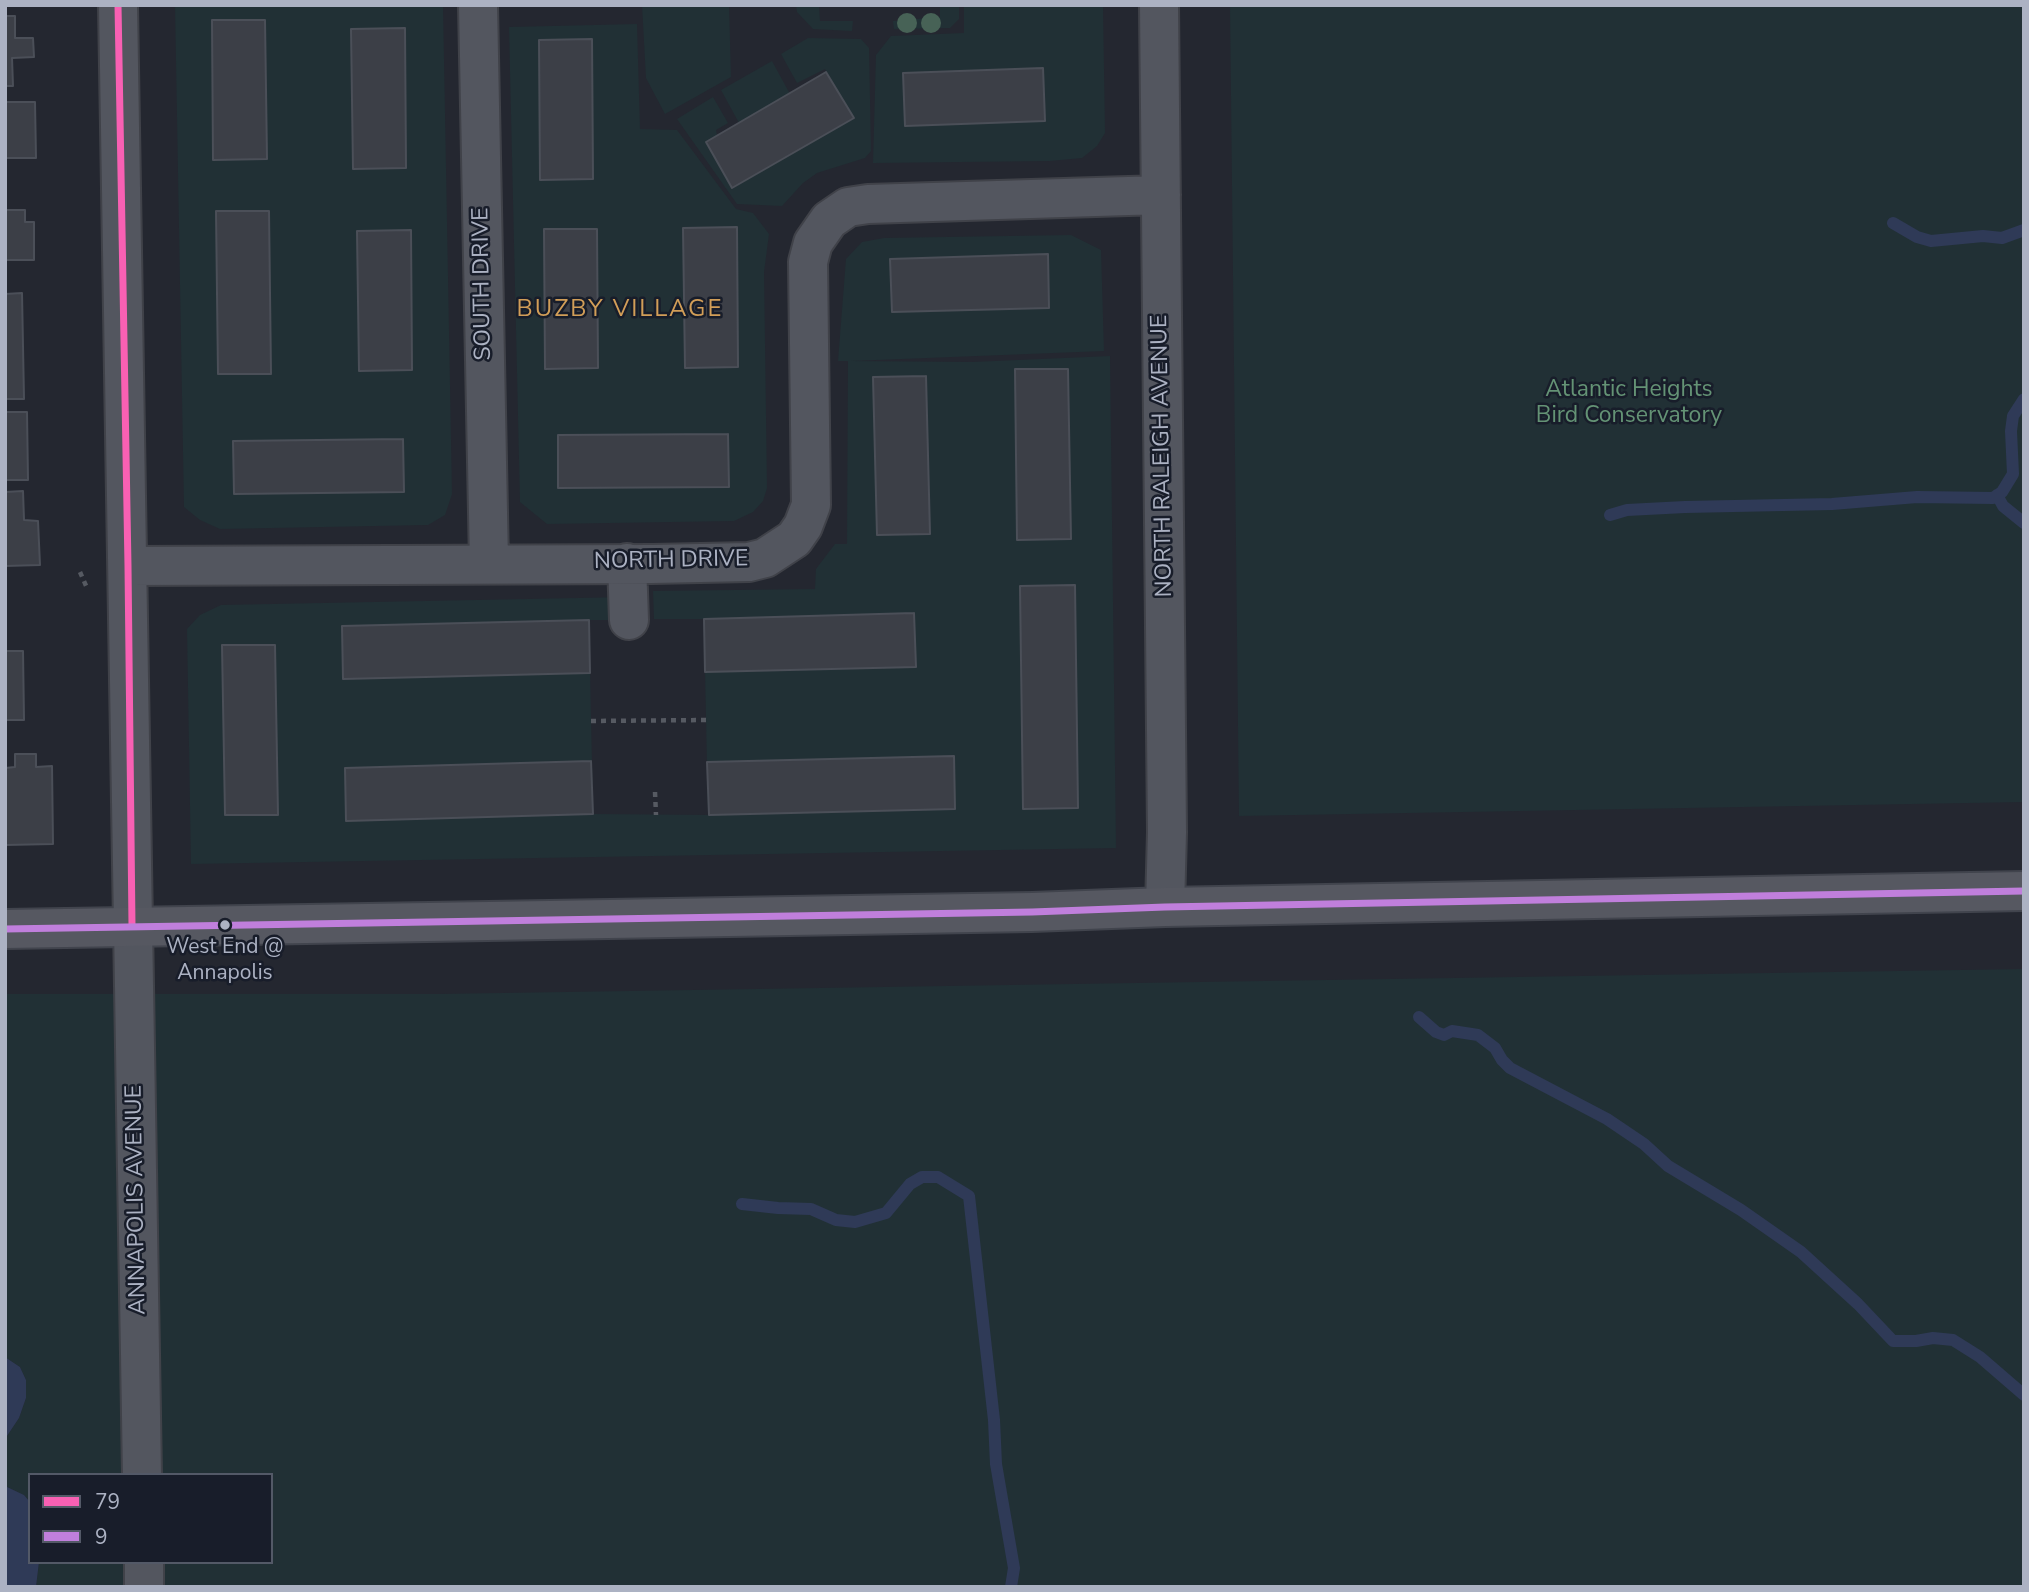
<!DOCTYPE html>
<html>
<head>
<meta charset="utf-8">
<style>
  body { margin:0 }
  #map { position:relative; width:2029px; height:1592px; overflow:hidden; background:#242730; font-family:"Nunito Sans",sans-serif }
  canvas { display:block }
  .frame { position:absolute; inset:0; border:7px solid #acb2c3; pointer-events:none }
  .legend { position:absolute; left:28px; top:1473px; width:245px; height:91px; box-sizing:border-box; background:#181d2a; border:2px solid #535967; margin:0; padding:9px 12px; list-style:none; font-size:21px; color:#acb2c3 }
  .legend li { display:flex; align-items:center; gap:14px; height:35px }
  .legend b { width:35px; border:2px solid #535967 }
</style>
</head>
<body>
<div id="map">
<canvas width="2029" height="1592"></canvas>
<div class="frame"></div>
<ul class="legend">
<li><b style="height:9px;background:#f860b3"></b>79</li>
<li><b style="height:9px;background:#c07fdc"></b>9</li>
</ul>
</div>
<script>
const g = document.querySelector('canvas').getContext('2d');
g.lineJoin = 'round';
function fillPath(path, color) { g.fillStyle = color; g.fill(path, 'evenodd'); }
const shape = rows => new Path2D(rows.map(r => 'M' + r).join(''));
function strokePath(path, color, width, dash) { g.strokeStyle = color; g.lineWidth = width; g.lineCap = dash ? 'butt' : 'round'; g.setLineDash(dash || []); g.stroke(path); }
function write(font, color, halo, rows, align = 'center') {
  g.font = font + ' "Nunito Sans",sans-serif'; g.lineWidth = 5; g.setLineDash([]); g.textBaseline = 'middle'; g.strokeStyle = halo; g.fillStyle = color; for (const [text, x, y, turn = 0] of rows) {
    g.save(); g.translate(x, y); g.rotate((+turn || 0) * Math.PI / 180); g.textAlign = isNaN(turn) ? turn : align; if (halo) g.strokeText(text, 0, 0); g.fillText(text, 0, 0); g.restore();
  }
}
fillPath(shape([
  [175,5,443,5,452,494,445,515,428,525,220,529,200,520,184,507],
  [642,5,729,5,731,77,665,114,646,78],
  [796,5,819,5,820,21,853,21,852,31,813,29,797,12],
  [940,5,959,5,959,19,950,28,894,29,893,21,940,17],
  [964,5,1103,5,1105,133,1097,146,1082,158,1050,161,873,163,876,55,891,36,964,33],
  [1230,5,2024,5,2024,802,1239,816],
  [637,24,640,129,677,130,736,209,753,213,769,234,764,272,767,488,763,501,753,512,734,521,547,524,520,502,509,27],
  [808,38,861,39,869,48,871,151,865,158,817,173,803,183,782,206,737,204,677,119,713,97,728,123,716,130,717,136,706,142,733,188,853,118,825,69,797,83,781,54],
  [772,61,790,94,739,123,721,90],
  [1071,235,1101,250,1104,351,851,361,972,362,1110,356,1116,848,191,864,187,629,200,615,221,605,629,597,629,620,589,620,593,814,708,815,704,619,654,619,653,591,815,589,816,569,835,544,847,544,848,361,838,361,846,259,862,242,884,238],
  [2024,969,2024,1587,36,1587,39,1562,271,1562,271,1475,30,1475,30,1502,24,1495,5,1486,5,1439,19,1418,26,1398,26,1380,20,1367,5,1357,5,994,439,994]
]), '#213035');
fillPath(shape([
  [5,1357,20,1367,26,1380,26,1398,19,1418,5,1439],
  [5,1486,24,1495,30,1502,30,1562,39,1562,36,1587,5,1587]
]), '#2f3a57');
strokePath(shape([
  [1893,223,1917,237,1931,241,1983,236,2002,238,2024,230],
  [1997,495,2003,506,2024,523],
  [1610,515,1627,510,1685,507,1832,504,1917,497,1993,498,2002,492,2013,474,2011,431,2013,416,2024,399],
  [1419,1017,1436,1032,1444,1035,1452,1031,1478,1035,1495,1048,1502,1060,1510,1068,1607,1119,1644,1144,1668,1166,1741,1210,1801,1252,1858,1304,1893,1341,1916,1341,1933,1338,1953,1340,1980,1357,2024,1395],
  [742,1204,778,1208,811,1209,836,1220,855,1222,886,1213,910,1184,922,1177,938,1177,969,1196,994,1420,996,1464,1014,1568,1011,1587]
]), '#2f3a57', 12);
const building = shape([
  [5,16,15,16,15,38,33,38,34,57,12,58,13,86,5,86,5,16],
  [212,20,265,20,267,159,213,160,212,20],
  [405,28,406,168,353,169,351,29,405,28],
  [592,39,593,179,540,180,539,40,592,39],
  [1043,68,1045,121,905,126,903,73,1043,68],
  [826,72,854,118,732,188,706,142,826,72],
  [5,102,35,102,36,158,5,158,5,102],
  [5,210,25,210,25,222,34,222,34,260,5,260,5,210],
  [216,211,269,211,271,374,218,374,216,211],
  [737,227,738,367,685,368,683,228,737,227],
  [544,229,597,229,598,368,545,369,544,229],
  [411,230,412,370,359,371,357,231,411,230],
  [1048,254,1049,308,892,312,890,259,1048,254],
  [22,293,24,399,5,399,5,294,22,293],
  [1015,369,1068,369,1071,539,1017,540,1015,369],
  [926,376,930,534,877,535,873,377,926,376],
  [5,412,27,412,28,480,5,480,5,412],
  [728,434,729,487,558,488,558,435,728,434],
  [403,439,404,492,234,494,233,441,403,439],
  [23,491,24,520,38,521,40,565,5,566,5,492,23,491],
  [1075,585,1078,808,1023,809,1020,586,1075,585],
  [914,613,916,667,705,672,704,619,914,613],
  [589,620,590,673,343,679,342,626,589,620],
  [222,645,275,645,278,815,225,815,222,645],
  [5,651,23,651,24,720,5,720,5,651],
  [15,754,36,754,36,767,52,766,53,844,5,845,5,768,15,767,15,754],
  [954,756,955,809,709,815,707,762,954,756],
  [591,761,593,814,346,821,345,768,591,761]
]);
fillPath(building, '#3c3f47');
strokePath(building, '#4b4f58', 2);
const minor = shape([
  [118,5,142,1475],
  [478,5,489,563],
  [1159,5,1167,832,1165,907],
  [627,563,629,620],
  [128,566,652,564,749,562,765,558,794,539,803,526,811,505,808,262,813,243,829,220,848,207,868,204,1161,195],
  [144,1562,144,1587]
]);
const major = shape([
  [5,929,1032,912,1165,907,2024,891]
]);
strokePath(minor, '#404249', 42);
strokePath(major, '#41444d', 42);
strokePath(shape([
  [80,572,87,588],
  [591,721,706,720],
  [655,792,656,815]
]), '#565a62', 4.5, [5, 5]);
strokePath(minor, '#53565f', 38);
strokePath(major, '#565861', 38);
strokePath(shape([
  [118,5,128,566,132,926]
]), '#f860b3', 7);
strokePath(shape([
  [5,929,1032,912,1165,907,2024,891]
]), '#c07fdc', 7);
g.fillStyle = '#476256';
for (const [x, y] of [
  [907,23],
  [931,23]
]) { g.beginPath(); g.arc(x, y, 10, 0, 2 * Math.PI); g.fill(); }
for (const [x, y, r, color] of [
  [225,925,6,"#acb2c3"]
]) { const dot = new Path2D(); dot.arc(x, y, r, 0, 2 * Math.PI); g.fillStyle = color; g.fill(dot); strokePath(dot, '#181d2a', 2.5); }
write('21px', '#acb2c3', '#181d2a', [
  ["West End @",225,948],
  ["Annapolis",225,974]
]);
write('23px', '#acb2c3', '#181d2a', [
  ["SOUTH DRIVE",483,284,-91],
  ["NORTH RALEIGH AVENUE",1163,456,-91],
  ["NORTH DRIVE",671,561,-1],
  ["ANNAPOLIS AVENUE",137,1200,-91]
]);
write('23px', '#649375', '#181d2a', [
  ["Atlantic Heights",1629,390],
  ["Bird Conservatory",1629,416]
]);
g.letterSpacing = '2px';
write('24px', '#d29e58', '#181d2a', [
  ["BUZBY VILLAGE",620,310]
]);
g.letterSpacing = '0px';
</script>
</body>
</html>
